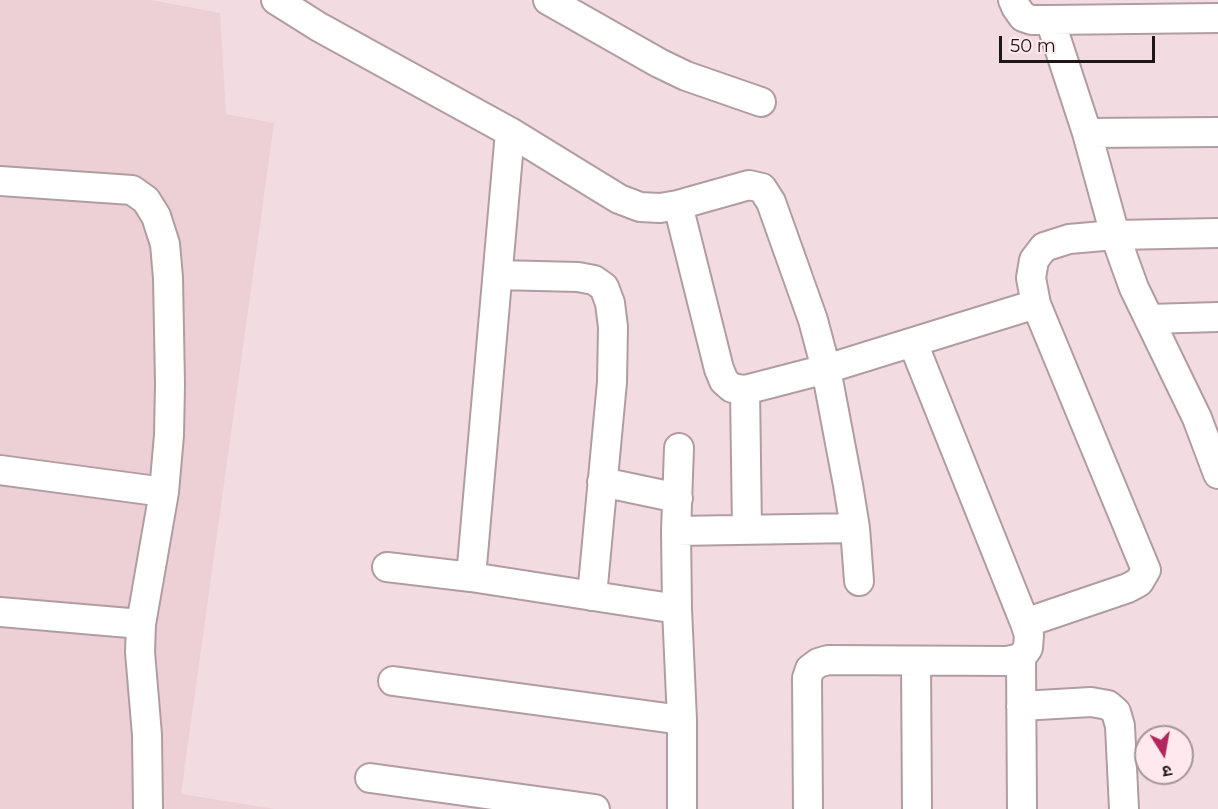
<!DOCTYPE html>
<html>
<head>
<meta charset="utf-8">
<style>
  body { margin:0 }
  #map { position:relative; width:1218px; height:809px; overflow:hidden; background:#f2dce1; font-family:Montserrat,"Noto Sans Devanagari",sans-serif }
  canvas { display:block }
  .north { position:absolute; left:1134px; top:725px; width:60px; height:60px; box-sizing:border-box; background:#ffe9ee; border:2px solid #a59599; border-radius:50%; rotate:169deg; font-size:16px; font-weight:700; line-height:24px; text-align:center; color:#1e1719 }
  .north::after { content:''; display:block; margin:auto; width:21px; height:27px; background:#b3265e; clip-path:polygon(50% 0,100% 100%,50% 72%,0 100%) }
  .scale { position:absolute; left:999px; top:36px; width:156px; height:27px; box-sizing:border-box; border:3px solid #1e1719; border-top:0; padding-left:8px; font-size:18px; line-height:21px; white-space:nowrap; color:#1e1719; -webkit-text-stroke:4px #ffe9ee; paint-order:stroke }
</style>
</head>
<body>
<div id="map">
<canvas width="1218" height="809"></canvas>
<div class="north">उ</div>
<div class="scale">50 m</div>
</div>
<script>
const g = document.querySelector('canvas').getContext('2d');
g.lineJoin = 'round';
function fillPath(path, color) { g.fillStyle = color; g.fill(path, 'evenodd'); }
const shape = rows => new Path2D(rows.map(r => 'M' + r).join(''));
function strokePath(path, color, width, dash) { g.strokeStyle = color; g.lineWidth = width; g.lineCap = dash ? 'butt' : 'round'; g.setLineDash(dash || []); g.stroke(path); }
fillPath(shape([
  [0,0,151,0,220,13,226,114,274,123,181,794,275,809,0,809]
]), '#edcfd6');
const minor = shape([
  [276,0,319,27,510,132,619,199,640,207,660,208,678,205,749,185,762,188,771,202,813,320,826,369,848,485,855,528,859,581],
  [548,0,659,63,686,76,761,102],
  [1013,0,1016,7,1023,17,1032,20,1050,20,1087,133,1115,235,1126,266,1134,288,1197,418,1218,474],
  [1050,20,1218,18],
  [1087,133,1218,132],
  [0,181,132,190,146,200,156,216,165,244,168,278,170,384,169,435,164,492,141,624,140,652,147,735,148,809],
  [678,205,719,369,724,381,732,388,745,390,826,369,1036,304],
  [498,275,578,277,594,280,604,287,610,303,613,327,612,382,592,596],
  [1149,319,1218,317],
  [745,390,747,530],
  [679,448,676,531,677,609,682,720,682,809],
  [0,470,164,492],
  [602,482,678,498],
  [676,531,855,528],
  [387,567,471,577,677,609],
  [471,577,510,132],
  [0,612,141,624],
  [1025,623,1128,588,1139,582,1146,570,1036,304,1031,278,1034,260,1044,247,1069,239,1115,235,1218,233],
  [1021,658,1022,809],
  [916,661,917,809],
  [393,681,682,720],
  [1021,706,1091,702,1108,705,1116,712,1120,726,1124,809],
  [370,778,595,809],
  [808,809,807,678,810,669,818,663,828,660,1007,661,1021,658,1028,648,1029,635,1025,623,913,343]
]);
strokePath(minor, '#b19da1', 32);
strokePath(minor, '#fff', 28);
</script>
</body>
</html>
